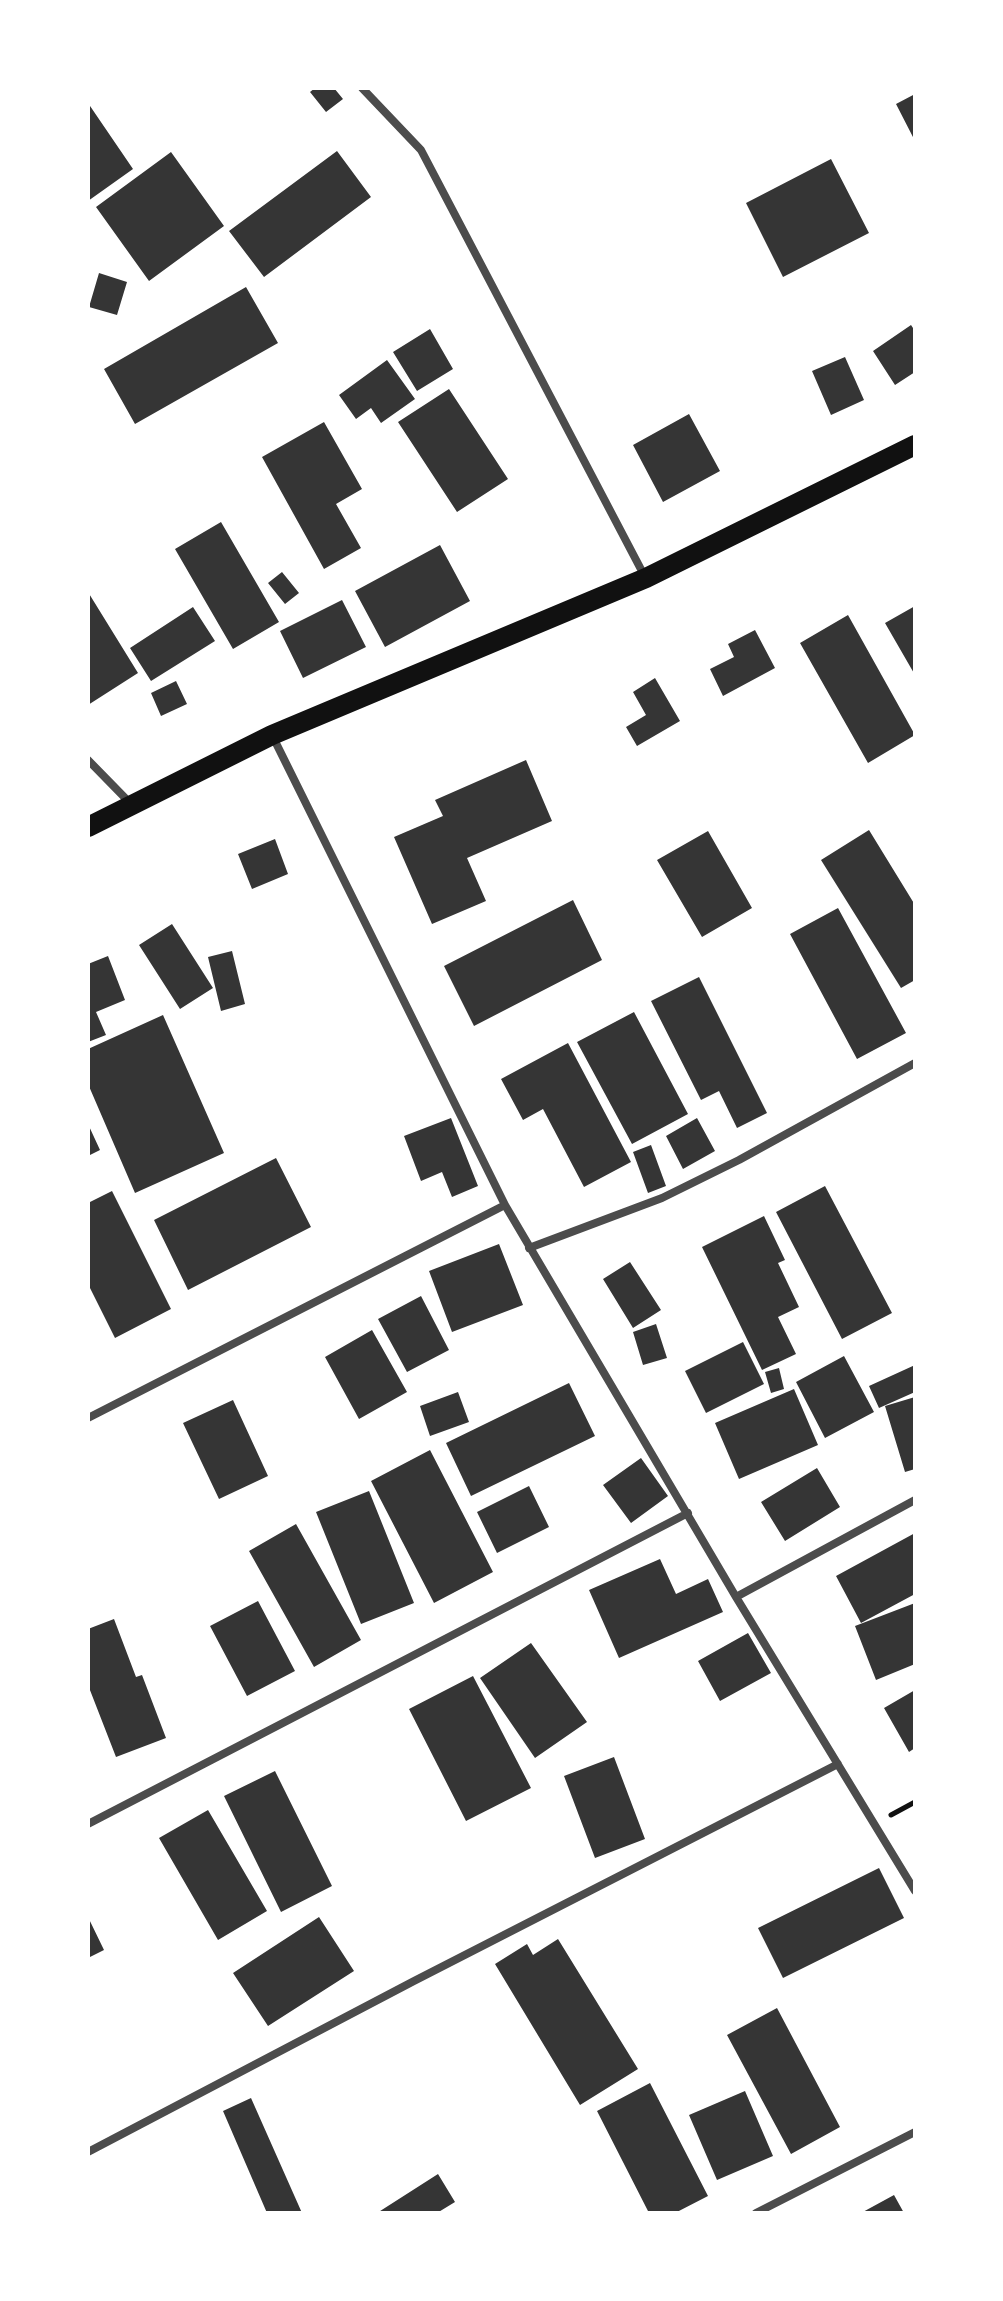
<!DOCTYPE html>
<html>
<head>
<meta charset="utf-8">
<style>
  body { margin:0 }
  #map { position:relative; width:1003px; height:2301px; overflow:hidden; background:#fff; font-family:"Nunito Sans",sans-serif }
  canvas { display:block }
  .frame { position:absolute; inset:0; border:90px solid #fff; pointer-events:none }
</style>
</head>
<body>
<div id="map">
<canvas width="1003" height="2301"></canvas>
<div class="frame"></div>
</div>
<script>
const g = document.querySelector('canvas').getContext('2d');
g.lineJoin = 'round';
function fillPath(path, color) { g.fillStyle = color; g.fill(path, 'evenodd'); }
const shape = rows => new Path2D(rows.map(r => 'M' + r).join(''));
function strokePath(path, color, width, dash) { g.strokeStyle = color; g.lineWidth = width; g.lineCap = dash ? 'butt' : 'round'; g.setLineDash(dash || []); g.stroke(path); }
fillPath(shape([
  [315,88,334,88,343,99,326,112,310,92],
  [915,94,915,141,896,104],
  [88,103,133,169,88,201],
  [337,151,371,197,264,277,229,231],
  [171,152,224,226,149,281,96,207],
  [831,159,869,233,783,277,746,203],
  [99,273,127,282,117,315,89,307],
  [246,287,278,343,135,424,104,369],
  [911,325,915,331,915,372,895,385,873,351],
  [430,329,453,369,417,391,393,352],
  [845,357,864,400,831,415,812,371],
  [387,360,415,399,381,423,371,408,356,419,339,395],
  [449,389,508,479,457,512,398,422],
  [689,414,720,471,663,502,633,445],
  [324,422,362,489,336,504,361,548,324,569,262,457],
  [221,522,279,622,233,649,175,549],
  [440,545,470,601,385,647,355,591],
  [282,572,299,593,285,604,268,583],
  [88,592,138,673,88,705],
  [342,600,366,647,303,678,280,631],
  [915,606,915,675,885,623],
  [193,607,215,641,151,681,130,648],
  [848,615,915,735,868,763,800,643],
  [755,630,775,668,723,696,710,669,734,657,728,644],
  [655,678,680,721,637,746,626,727,646,715,633,692],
  [176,681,187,704,161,716,151,693],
  [526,760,552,821,467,858,486,901,432,924,394,837,443,816,435,800],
  [869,830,915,905,915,980,901,988,821,860],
  [708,831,752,908,702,937,657,860],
  [275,839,288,874,252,889,238,854],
  [573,900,602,960,474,1026,444,966],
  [838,908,906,1033,857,1059,790,934],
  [172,924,213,988,180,1009,139,945],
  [232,951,245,1004,221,1011,208,957],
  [108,956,125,1000,96,1012,106,1035,88,1042,88,964],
  [699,977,767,1113,737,1128,719,1091,701,1100,651,1001],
  [634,1012,688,1114,632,1144,577,1042],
  [163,1015,224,1153,135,1193,88,1084,88,1049],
  [568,1043,631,1162,584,1187,543,1109,523,1120,501,1079],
  [451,1118,478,1186,452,1197,442,1172,421,1181,404,1136],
  [697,1118,715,1151,683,1169,666,1136],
  [88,1124,100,1150,88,1156],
  [651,1145,666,1186,648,1193,633,1152],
  [276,1158,311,1227,188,1290,154,1220],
  [825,1186,892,1313,842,1339,776,1212],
  [112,1191,171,1309,115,1338,88,1284,88,1203],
  [764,1216,785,1260,778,1263,799,1307,778,1317,796,1354,762,1370,702,1247],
  [499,1244,523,1305,452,1332,429,1271],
  [630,1262,661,1310,633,1328,603,1279],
  [421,1296,449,1350,407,1372,378,1319],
  [656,1324,667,1358,643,1365,633,1332],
  [372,1330,407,1392,359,1419,325,1357],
  [743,1342,764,1384,706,1413,685,1371],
  [844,1356,874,1412,825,1438,796,1382],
  [915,1365,915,1392,879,1408,869,1386],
  [779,1368,784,1389,771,1393,765,1372],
  [569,1383,595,1436,471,1496,446,1443],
  [794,1389,818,1445,739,1479,715,1423],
  [458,1392,469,1422,430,1436,420,1406],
  [915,1397,915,1469,905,1472,885,1406],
  [233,1400,268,1476,219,1499,183,1423],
  [430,1450,493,1572,434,1603,371,1481],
  [641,1458,668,1496,631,1523,603,1485],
  [817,1468,840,1507,785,1541,761,1502],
  [529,1486,549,1527,497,1553,477,1512],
  [369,1491,414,1603,361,1624,316,1512],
  [296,1524,361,1640,314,1667,249,1551],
  [915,1533,915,1594,861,1623,836,1576],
  [660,1559,676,1594,708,1579,723,1612,619,1658,589,1590],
  [258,1601,295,1671,247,1696,210,1626],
  [915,1603,915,1664,876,1680,855,1626],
  [114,1619,136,1677,142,1675,166,1738,116,1757,88,1685,88,1629],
  [748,1633,771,1673,720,1701,698,1661],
  [531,1643,587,1722,535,1758,480,1678],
  [473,1676,531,1788,466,1821,409,1709],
  [915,1690,915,1748,909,1752,884,1708],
  [614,1757,645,1839,595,1858,564,1776],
  [275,1771,332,1886,281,1912,224,1796],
  [208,1810,267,1911,218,1940,159,1838],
  [879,1868,904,1918,783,1978,758,1928],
  [88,1917,104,1950,88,1958],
  [319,1917,354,1971,268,2026,233,1973],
  [558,1939,638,2069,580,2105,495,1964,527,1944,533,1955],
  [777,2008,840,2127,791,2154,727,2035],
  [650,2083,708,2196,675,2213,649,2213,597,2111],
  [745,2091,773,2156,717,2180,689,2115],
  [251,2098,302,2213,267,2213,223,2111],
  [438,2174,455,2202,437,2213,377,2213],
  [894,2195,904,2213,861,2213]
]), '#353535');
strokePath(shape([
  [891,1815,915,1802]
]), '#111', 5);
strokePath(shape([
  [362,88,421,150,645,577],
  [272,735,505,1205,736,1597,915,1891],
  [88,760,132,805],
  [529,1248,662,1198,739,1160,915,1063],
  [88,1418,505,1205],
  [736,1597,915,1500],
  [88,1824,688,1513],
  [88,2152,414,1981,838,1764],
  [756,2213,915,2132]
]), '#4c4c4c', 8);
strokePath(shape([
  [88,827,272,735,646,578,915,445]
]), '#111', 20);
</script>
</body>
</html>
